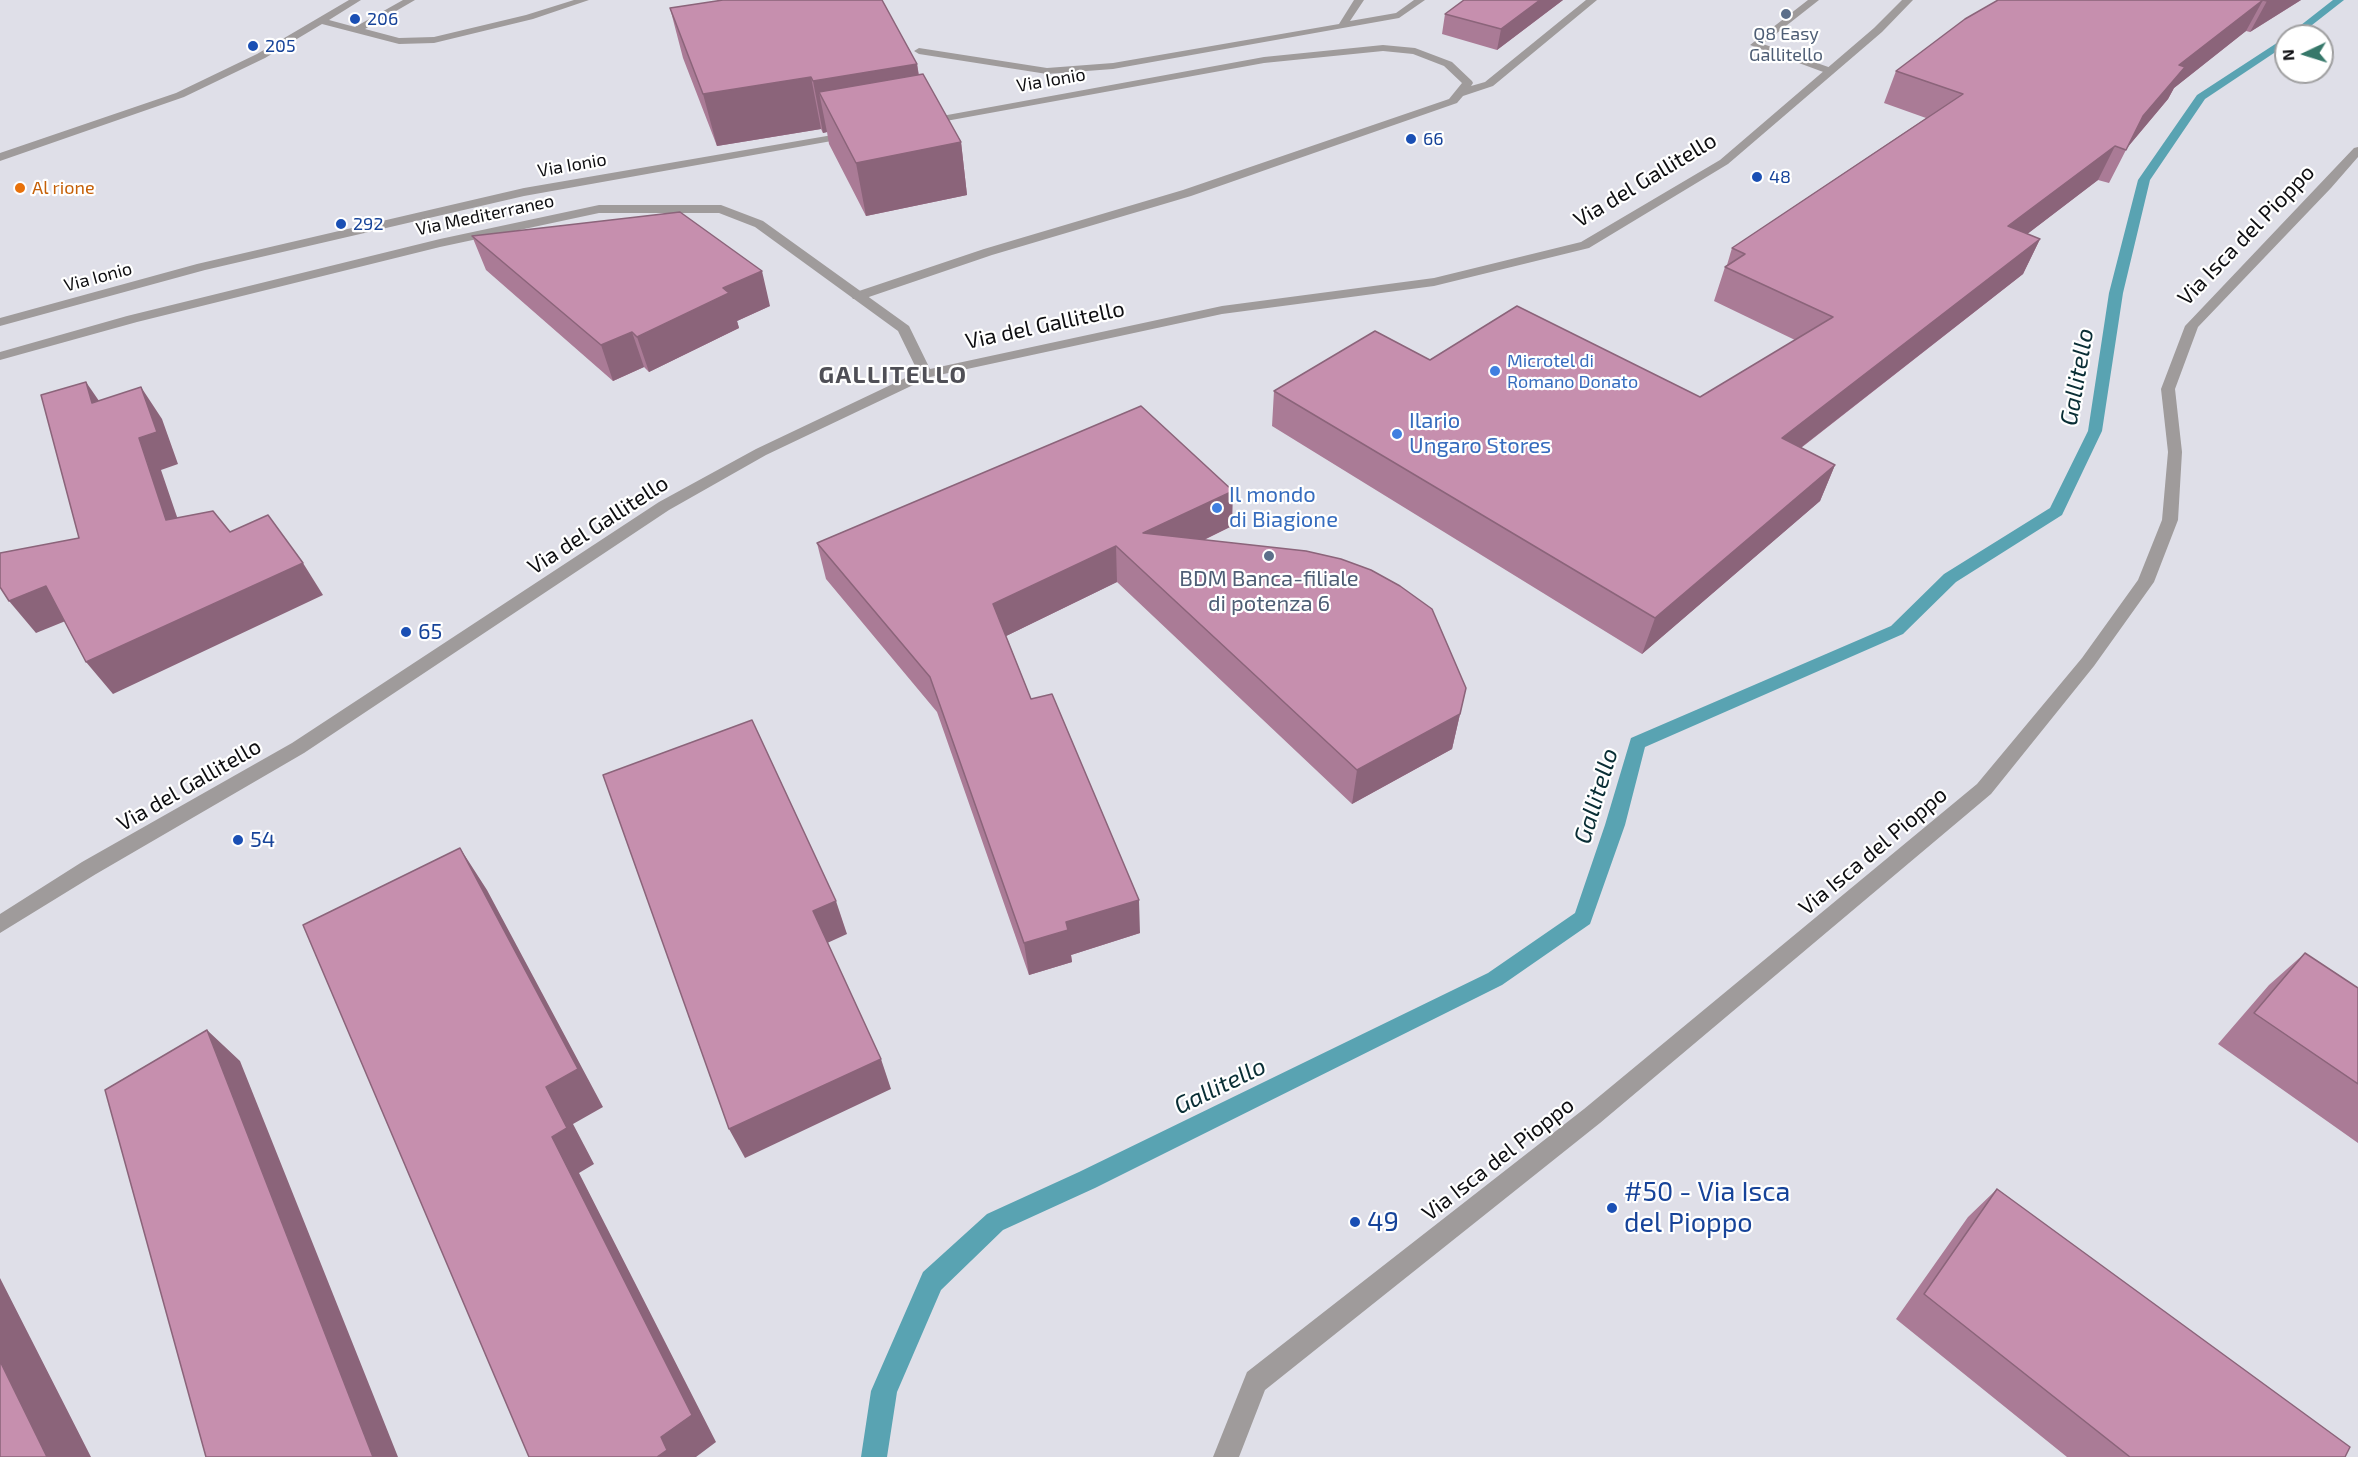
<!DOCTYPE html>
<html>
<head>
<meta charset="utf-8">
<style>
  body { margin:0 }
  #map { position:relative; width:2358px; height:1457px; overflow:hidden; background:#dfdfe8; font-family:"Exo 2",sans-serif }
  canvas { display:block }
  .north { position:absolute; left:2274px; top:24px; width:60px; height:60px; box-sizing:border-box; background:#fff; border:2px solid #9f9fa0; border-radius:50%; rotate:266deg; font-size:16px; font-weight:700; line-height:24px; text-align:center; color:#0e0e11 }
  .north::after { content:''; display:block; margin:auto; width:21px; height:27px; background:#36786a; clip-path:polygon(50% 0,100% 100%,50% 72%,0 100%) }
</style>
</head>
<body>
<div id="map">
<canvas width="2358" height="1457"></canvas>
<div class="north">N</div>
</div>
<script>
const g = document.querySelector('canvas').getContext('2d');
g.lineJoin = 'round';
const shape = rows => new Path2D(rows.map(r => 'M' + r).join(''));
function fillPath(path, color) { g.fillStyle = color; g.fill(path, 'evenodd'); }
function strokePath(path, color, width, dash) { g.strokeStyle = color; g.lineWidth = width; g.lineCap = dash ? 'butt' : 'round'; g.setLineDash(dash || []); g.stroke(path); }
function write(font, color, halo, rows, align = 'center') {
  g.font = font + ' "Exo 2",sans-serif'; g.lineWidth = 4.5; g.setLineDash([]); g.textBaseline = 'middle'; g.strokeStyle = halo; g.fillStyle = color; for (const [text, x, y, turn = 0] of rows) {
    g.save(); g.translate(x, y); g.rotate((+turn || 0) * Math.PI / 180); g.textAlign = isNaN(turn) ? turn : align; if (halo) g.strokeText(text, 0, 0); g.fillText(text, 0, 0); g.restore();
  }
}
fillPath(shape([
  [2333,0,2344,0,2298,36,2287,36,2333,0],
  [2286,37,2286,45,2205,99,2150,180,2123,293,2102,431,2062,515,1956,582,1903,634,1645,747,1625,825,1590,924,1502,985,1095,1188,1003,1230,941,1290,897,1392,887,1457,861,1457,871,1391,923,1272,987,1214,1079,1172,1488,973,1575,913,1605,825,1631,738,1891,626,1944,574,2050,508,2088,431,2109,293,2138,180,2197,95,2286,37]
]), '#59a3b2');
fillPath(shape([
  [1808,0,1819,0,1763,44,1834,69,1834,73,1826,73,1750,45,1808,0]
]), '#9f9b9b');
fillPath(shape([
  [1354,0,1364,0,1350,21,1396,13,1414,0,1425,0,1399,18,1113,69,1047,74,919,54,914,51,919,48,1047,68,1113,63,1339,24,1354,0]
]), '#9f9b9b');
fillPath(shape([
  [349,0,361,0,329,20,355,27,403,0,415,0,365,29,399,38,434,37,526,15,574,0,589,0,533,19,434,43,399,44,322,24,265,58,184,97,0,161,0,153,176,93,257,54,349,0],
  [1586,0,1597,0,1493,86,1463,96,1457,103,1191,196,992,255,863,299,853,299,851,296,853,293,984,249,1183,190,1449,99,1462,83,1444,66,1413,54,1383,51,1264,63,924,125,920,124,920,120,1264,57,1383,45,1415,48,1452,62,1472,81,1473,83,1471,86,1485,82,1586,0],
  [850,132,856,135,854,137,524,196,205,270,0,326,0,318,197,264,524,188,850,132],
  [2358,147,2358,157,2331,188,2198,327,2175,389,2182,452,2178,520,2154,582,2094,666,1991,794,1600,1123,1265,1390,1239,1457,1213,1457,1247,1372,1584,1109,1977,784,2082,658,2138,580,2162,520,2168,452,2161,389,2185,326,2354,148,2358,147]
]), '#9f9b9b');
fillPath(shape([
  [1902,0,1913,0,1882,32,1728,164,1589,248,1434,286,1222,314,930,377,766,455,669,510,304,753,96,874,0,933,0,914,82,862,292,743,659,502,756,449,918,372,898,331,755,227,719,213,599,213,440,247,137,322,0,360,0,352,127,316,440,239,599,205,721,205,763,221,909,326,930,369,1222,306,1434,278,1581,242,1720,160,1874,28,1902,0]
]), '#9f9b9b');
fillPath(shape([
  [1563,0,1497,50,1442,34,1445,14],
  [1998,0,2301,0,2250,32,2246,31,2174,88,2168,99,2127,148,2109,183,2098,180,2027,234,2040,239,2023,274,1801,448,1835,465,1820,501,1642,654,1272,426,1274,391,1430,360,1700,397,1795,340,1714,301,1725,267,1727,265,1732,248,1926,118,1884,103,1896,71],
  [670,8,917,64,919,75,961,142,967,195,866,216,829,144,827,132,823,133,821,129,717,146,683,58],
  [472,236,770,306,737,321,739,328,649,372,644,367,613,381,486,270],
  [1232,526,1204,540,1466,688,1452,749,1352,804,1117,582,1006,636,1031,699,1140,933,1071,955,1072,962,1029,975,937,712,826,579,817,543],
  [2305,953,2358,988,2358,1143,2218,1044,2269,985],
  [1997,1189,2345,1457,2067,1457,1896,1319,1968,1217]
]), '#aa7b96');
fillPath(shape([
  [1540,0,1563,0,1497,50,1501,29],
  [2263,0,2246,31,2174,88,2168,99,2126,149,2143,116,2179,65],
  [2269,0,2301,0,2250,32,2267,1],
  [917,64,924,115,819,92,827,132,823,133,813,81],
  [811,77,821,129,717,146,703,94],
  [961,142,967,195,866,216,856,163],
  [2115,146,2098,180,1992,261,2008,226],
  [2040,239,2023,274,1767,474,1782,438],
  [762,271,770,306,737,321,739,328,649,372,637,337,723,288],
  [632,332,644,367,613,381,601,345],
  [86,382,108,414,92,403],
  [141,387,162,419,178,464,161,470,189,552,166,520,139,438],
  [1835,465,1820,501,1642,654,1655,618],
  [1233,491,1232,526,1144,569,1143,533],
  [1116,546,1117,582,998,640,993,604],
  [303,563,323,595,113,694,86,662],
  [46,586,73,618,36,633,9,601],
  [1466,688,1452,749,1352,804,1357,770],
  [460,848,487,890,603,1107,573,1124,594,1164,579,1173,716,1442,696,1457,657,1457,661,1437,552,1137,546,1087],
  [1139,900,1140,933,1071,955,1072,962,1029,975,1024,943,1066,922],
  [836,901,847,934,825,944,813,911],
  [207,1030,240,1061,398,1457,373,1457],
  [881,1059,891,1089,745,1158,729,1129],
  [0,1278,91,1457,47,1457,0,1361]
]), '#8b647a');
const building = shape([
  [723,0,882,0,917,64,813,81,811,77,703,94,670,8,723,0],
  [1464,0,1540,0,1501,29,1445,14,1464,0],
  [1998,0,2269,0,2267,1,2263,0,2179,65,2185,67,2143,116,2126,150,2115,146,2008,226,2040,239,1782,438,1835,465,1655,618,1274,391,1375,331,1430,360,1517,306,1700,397,1833,317,1725,267,1745,254,1732,248,1963,94,1896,71,1965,19,1998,0],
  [923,74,961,142,856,163,819,92,923,74],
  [680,212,762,271,723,288,729,293,637,337,632,332,601,345,472,236,680,212],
  [86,382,92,403,141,387,157,432,139,438,166,520,213,511,230,532,268,515,303,563,86,662,46,586,9,601,0,587,0,553,79,538,41,395,86,382],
  [1141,406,1233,491,1143,533,1306,551,1341,559,1371,570,1400,586,1432,609,1466,688,1460,714,1357,770,1116,546,993,604,1031,699,1052,694,1139,900,1066,922,1068,930,1024,943,930,677,817,543,1141,406],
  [752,720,836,901,813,911,881,1059,729,1129,603,775,752,720],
  [460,848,578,1069,546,1087,567,1128,552,1137,692,1415,661,1437,667,1450,657,1457,529,1457,303,925,460,848],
  [2305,953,2358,988,2358,1084,2254,1013,2305,953],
  [207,1030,373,1457,206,1457,105,1090,207,1030],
  [1997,1189,2350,1447,2345,1457,2130,1457,1924,1294,1997,1189],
  [0,1361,47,1457,0,1457,0,1361]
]);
fillPath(building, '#c68fae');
strokePath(building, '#8b647a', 1.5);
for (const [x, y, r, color] of [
  [1786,14,6,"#5c6f8a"],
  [355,19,6,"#1a4fb4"],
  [253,46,6,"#1a4fb4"],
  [1411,139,6,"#1a4fb4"],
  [1757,177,6,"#1a4fb4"],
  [20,188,6,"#e8710a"],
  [341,224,6,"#1a4fb4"],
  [1495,371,6,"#3f7fe0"],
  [1397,434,6,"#3f7fe0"],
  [1217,508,6,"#3f7fe0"],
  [1269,556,6,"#5c6f8a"],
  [406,632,6,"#1a4fb4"],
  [238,840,6,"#1a4fb4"],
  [1612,1208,6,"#1a4fb4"],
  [1355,1222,6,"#1a4fb4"]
]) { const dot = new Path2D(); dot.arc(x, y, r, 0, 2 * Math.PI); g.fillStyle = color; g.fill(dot); strokePath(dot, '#fff', 2); }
write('18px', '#164399', '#fff', [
  ["206",367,19],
  ["205",265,46],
  ["66",1423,139],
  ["48",1769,177],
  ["292",353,224]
], 'left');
write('18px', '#4e5e75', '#fff', [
  ["Q8 Easy",1786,34],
  ["Gallitello",1786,55]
]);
write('18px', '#0e0e11', '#fff', [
  ["Via Ionio",1051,80,-10],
  ["Via Ionio",572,165,-10],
  ["Via Mediterraneo",485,215,-12],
  ["Via Ionio",98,277,-15]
]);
write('18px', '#c56008', '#fff', [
  ["Al rione",32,188]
], 'left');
write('18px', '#366cbe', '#fff', [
  ["Microtel di",1507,361],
  ["Romano Donato",1507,382]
], 'left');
write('22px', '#0e0e11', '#fff', [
  ["Via del Gallitello",1645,180,-31],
  ["Via Isca del Pioppo",2246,235,-46],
  ["Via del Gallitello",1045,325,-12],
  ["Via del Gallitello",598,525,-33],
  ["Via del Gallitello",189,785,-30],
  ["Via Isca del Pioppo",1873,851,-40],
  ["Via Isca del Pioppo",1498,1159,-38]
]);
write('22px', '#366cbe', '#fff', [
  ["Ilario",1409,421],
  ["Ungaro Stores",1409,446],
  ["Il mondo",1229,495],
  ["di Biagione",1229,520]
], 'left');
write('22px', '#4e5e75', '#fff', [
  ["BDM Banca-filiale",1269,579],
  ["di potenza 6",1269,604]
]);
write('22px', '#164399', '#fff', [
  ["65",418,632],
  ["54",250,840]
], 'left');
g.letterSpacing = '1.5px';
write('bold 24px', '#4f4f56', '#fff', [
  ["GALLITELLO",893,375]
]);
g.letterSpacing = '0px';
write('italic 24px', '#092e35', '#fff', [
  ["Gallitello",2077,377,-80],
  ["Gallitello",1596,796,-73],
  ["Gallitello",1220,1086,-26]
]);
write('27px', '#164399', '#fff', [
  ["#50 - Via Isca",1624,1192],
  ["del Pioppo",1624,1223],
  ["49",1367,1222]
], 'left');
</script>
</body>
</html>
